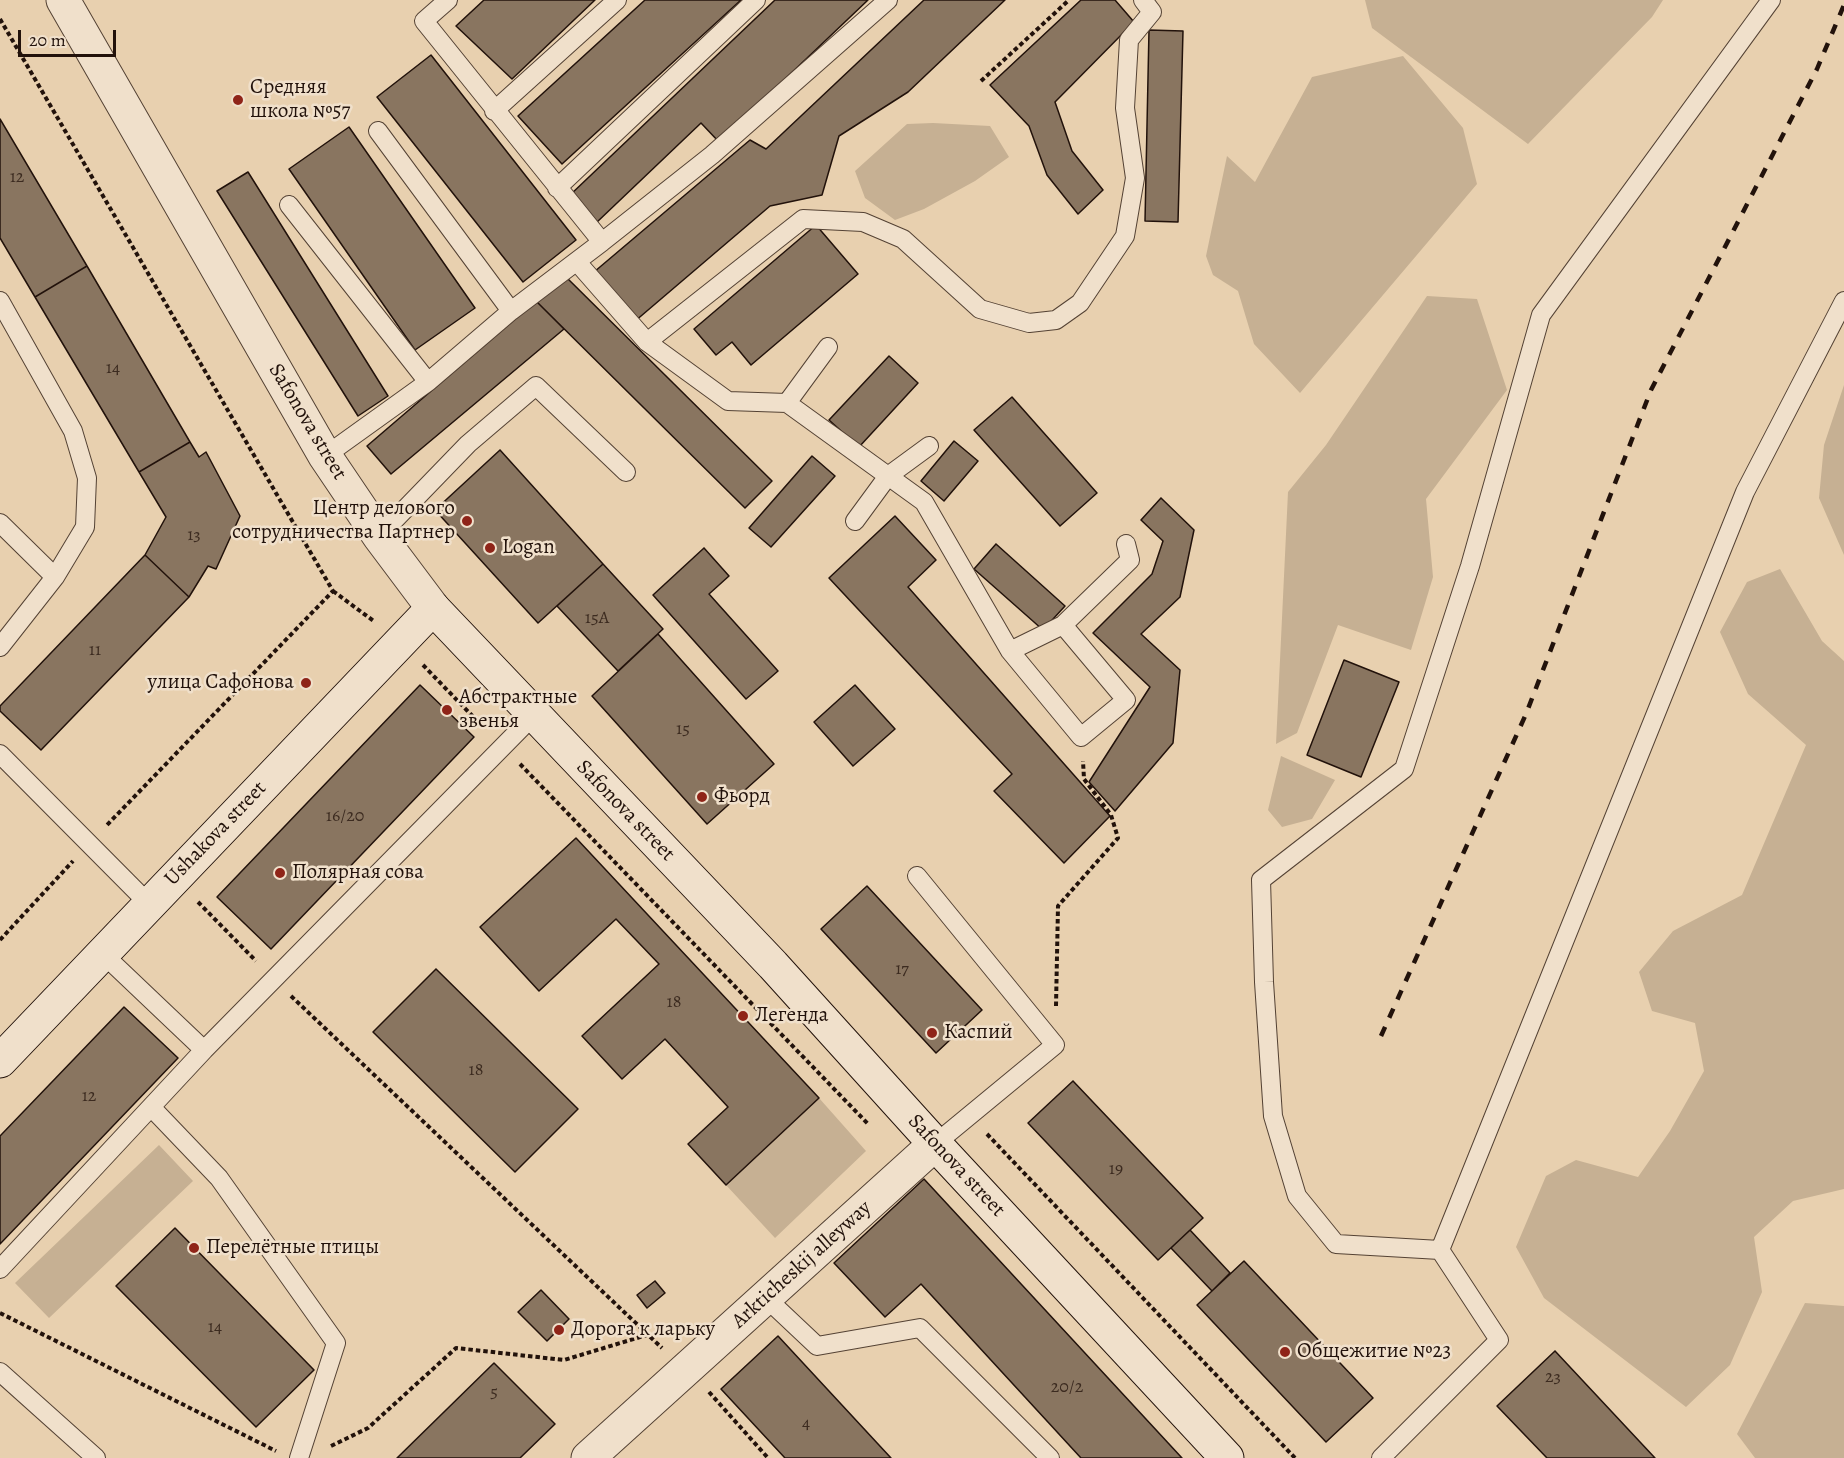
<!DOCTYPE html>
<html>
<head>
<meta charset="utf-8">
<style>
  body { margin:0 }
  #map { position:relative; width:1844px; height:1458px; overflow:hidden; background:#e8d0af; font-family:Alegreya,serif }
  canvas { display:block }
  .scale { position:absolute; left:18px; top:30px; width:98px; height:27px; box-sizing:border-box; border:3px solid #22120b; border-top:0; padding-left:8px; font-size:18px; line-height:21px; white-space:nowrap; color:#22120b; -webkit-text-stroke:4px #f0e0cb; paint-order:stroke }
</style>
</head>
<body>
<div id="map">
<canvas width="1844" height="1458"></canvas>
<div class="scale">20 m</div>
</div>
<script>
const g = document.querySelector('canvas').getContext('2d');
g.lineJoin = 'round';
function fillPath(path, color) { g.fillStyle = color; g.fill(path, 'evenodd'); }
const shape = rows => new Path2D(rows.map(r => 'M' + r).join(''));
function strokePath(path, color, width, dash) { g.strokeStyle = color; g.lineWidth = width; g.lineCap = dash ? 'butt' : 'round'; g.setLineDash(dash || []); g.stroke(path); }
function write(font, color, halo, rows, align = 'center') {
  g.font = font + ' Alegreya,serif'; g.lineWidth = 5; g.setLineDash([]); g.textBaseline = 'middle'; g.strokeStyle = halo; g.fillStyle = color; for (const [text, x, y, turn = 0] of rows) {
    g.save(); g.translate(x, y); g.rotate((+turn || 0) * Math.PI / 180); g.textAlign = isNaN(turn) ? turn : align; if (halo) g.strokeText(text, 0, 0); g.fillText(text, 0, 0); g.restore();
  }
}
fillPath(shape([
  [1365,0,1663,0,1652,17,1528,144,1372,28],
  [1403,56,1463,128,1477,184,1300,393,1254,344,1238,291,1213,275,1206,256,1227,156,1255,182,1312,77],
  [933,123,990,126,1009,157,975,181,924,209,895,220,865,198,855,171,907,124],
  [1427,296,1477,299,1507,390,1426,499,1433,577,1411,650,1338,625,1297,733,1276,744,1288,492,1326,445],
  [1844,385,1844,555,1819,498,1824,445],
  [1780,569,1822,641,1844,661,1844,1189,1793,1201,1754,1237,1762,1292,1730,1365,1686,1407,1544,1298,1516,1247,1546,1176,1576,1160,1638,1177,1670,1131,1704,1071,1695,1023,1652,1011,1639,972,1673,931,1742,895,1806,745,1748,694,1720,632,1747,582],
  [1281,756,1335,780,1312,819,1282,827,1268,810],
  [819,1098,866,1151,775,1238,726,1185],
  [159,1145,193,1181,49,1318,15,1283],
  [1805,1303,1844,1306,1844,1458,1755,1458,1737,1434]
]), '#c6b093');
const building = shape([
  [484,0,595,0,512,79,456,26,484,0],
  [645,0,741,0,562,164,518,116,645,0],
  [775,0,868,0,719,142,701,123,596,223,569,196,775,0],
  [924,0,1005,0,908,92,839,136,822,195,770,206,634,322,594,272,750,140,766,149,924,0],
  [1081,0,1115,0,1134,22,1055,102,1072,151,1103,190,1078,214,1047,175,1029,126,990,85,1081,0],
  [1149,30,1183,31,1178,222,1145,221,1149,30],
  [431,55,576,240,523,282,377,97,431,55],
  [0,119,87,266,35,297,0,238,0,119],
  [349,127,475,308,415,350,289,169,349,127],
  [248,172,388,396,358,416,217,191,248,172],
  [816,225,858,274,751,365,732,342,716,355,694,329,816,225],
  [87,266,190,442,139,472,35,297,87,266],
  [563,274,772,481,745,508,536,301,563,274],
  [536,301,564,329,391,474,367,446,536,301],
  [889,356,918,383,859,447,829,420,889,356],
  [1012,397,1097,493,1060,526,974,430,1012,397],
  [954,441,978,461,944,501,921,481,954,441],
  [190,442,199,457,206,452,240,516,216,569,208,566,189,597,145,555,166,517,139,472,190,442],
  [500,450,603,564,538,623,435,510,500,450],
  [812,456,835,476,771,547,749,528,812,456],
  [1161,498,1194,530,1180,597,1141,634,1180,670,1173,743,1115,811,1089,782,1150,687,1093,633,1152,574,1163,541,1141,520,1161,498],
  [895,516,936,560,908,587,1110,816,1064,863,994,791,1012,774,829,578,895,516],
  [996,544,1065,606,1043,630,974,569,996,544],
  [704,548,729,576,709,594,778,671,746,699,653,595,704,548],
  [145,555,189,597,41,750,0,711,0,706,145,555],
  [603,564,663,629,618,671,557,606,603,564],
  [658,634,774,764,707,824,592,696,658,634],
  [1344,660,1399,682,1361,777,1307,755,1344,660],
  [420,685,474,737,271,949,217,897,420,685],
  [855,685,895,729,853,766,814,722,855,685],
  [576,838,819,1098,726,1185,688,1144,728,1107,665,1039,622,1079,582,1036,659,964,616,919,539,991,480,927,576,838],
  [867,886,982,1010,936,1053,821,929,867,886],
  [436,969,578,1109,515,1172,373,1032,436,969],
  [124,1007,178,1058,0,1244,0,1136,124,1007],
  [1073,1081,1203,1218,1158,1260,1028,1123,1073,1081],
  [924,1179,1182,1458,1081,1458,921,1284,885,1317,834,1263,924,1179],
  [175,1228,314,1370,256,1427,116,1286,175,1228],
  [1190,1230,1230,1273,1212,1291,1171,1248,1190,1230],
  [1244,1261,1373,1398,1326,1442,1197,1305,1244,1261],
  [655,1281,665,1293,647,1308,637,1295,655,1281],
  [541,1290,569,1319,547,1341,518,1312,541,1290],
  [778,1336,891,1458,785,1458,721,1389,778,1336],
  [1555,1351,1655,1458,1547,1458,1497,1406,1555,1351],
  [494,1363,555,1424,520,1458,397,1458,494,1363]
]);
fillPath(building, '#897560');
strokePath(building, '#22120b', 1.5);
const lane = shape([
  [494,111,617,0],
  [378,131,511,311],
  [557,188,756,0],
  [289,205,428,382],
  [602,242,712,155,888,0],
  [577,262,647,342,728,401,787,403,924,502,1010,651,1081,737,1126,700,1063,625,1130,560,1126,544],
  [0,301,73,431,87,478,85,527,55,577,0,647],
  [647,342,803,219,863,222,903,239,980,309,1029,323,1056,320,1080,303,1125,236,1135,178,1125,108,1129,40,1152,12,1143,0],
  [787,403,828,347],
  [325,456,428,382,511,311,602,242,424,21,448,0],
  [855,521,888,476,929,446],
  [0,523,55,577],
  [379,536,468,444,536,386,626,472],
  [1010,651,1063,625],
  [0,754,149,904],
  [917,876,1055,1045,935,1144],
  [103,954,204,1050],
  [152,1108,219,1178,336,1343,299,1458],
  [1440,1250,1745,492,1844,301],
  [0,1269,204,1050,533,716],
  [765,1297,817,1346,920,1328,1050,1458],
  [0,1372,96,1458],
  [1381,1458,1499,1340,1440,1250,1336,1244,1297,1196,1273,1116,1264,982,1261,880,1404,769,1470,566,1541,315,1771,0]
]);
const street = shape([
  [63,0,325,456,379,536,433,608],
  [588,1458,935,1144]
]);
const secondary = shape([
  [0,1061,433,608,773,965,935,1144,1227,1458]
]);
strokePath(lane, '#544234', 20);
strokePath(street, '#544234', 35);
strokePath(secondary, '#22120b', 35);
strokePath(shape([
  [0,19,333,591,107,825],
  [981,81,1069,0],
  [333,591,375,622],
  [423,665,485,729],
  [520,764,869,1125],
  [198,902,256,961],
  [0,940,73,861],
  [291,996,662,1348],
  [1056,1006,1058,906,1118,838,1111,815,1084,779,1083,761],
  [987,1134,1295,1458],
  [0,1313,276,1451],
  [709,1392,768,1458],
  [331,1446,368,1428,456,1348,564,1360,647,1335]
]), '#22120b', 4, [4.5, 3]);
strokePath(lane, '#f0e0cb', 18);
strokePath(street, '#f0e0cb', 33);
strokePath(secondary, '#f0e0cb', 33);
strokePath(shape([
  [1381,1036,1526,714,1651,390,1817,69,1844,5]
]), '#22120b', 4.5, [10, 10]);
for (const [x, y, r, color] of [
  [238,100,6,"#8f2418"],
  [467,521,6,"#8f2418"],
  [490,548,6,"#8f2418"],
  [306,683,6,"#8f2418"],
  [447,710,6,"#8f2418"],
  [702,797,6,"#8f2418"],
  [280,873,6,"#8f2418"],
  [743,1016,6,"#8f2418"],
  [932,1033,6,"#8f2418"],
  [194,1248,6,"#8f2418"],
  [559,1330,6,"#8f2418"],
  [1285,1352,6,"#8f2418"]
]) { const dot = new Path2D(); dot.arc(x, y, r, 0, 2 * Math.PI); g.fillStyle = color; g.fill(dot); strokePath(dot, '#f0e0cb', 2); }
write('18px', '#3c2b20', null, [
  ["12",17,178],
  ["14",113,369],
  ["13",194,536],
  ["15А",597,619],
  ["11",95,651],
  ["15",683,730],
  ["16/20",345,817],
  ["17",902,970],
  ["18",674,1003],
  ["18",476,1071],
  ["12",89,1097],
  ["19",1116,1170],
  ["14",215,1328],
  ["23",1553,1378],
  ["20/2",1067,1388],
  ["5",494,1393],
  ["4",806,1424]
]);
write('21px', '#22120b', '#f0e0cb', [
  ["Средняя",250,88],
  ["школа №57",250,112],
  ["Центр делового",455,509,"right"],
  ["сотрудничества Партнер",455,533,"right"],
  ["Logan",502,548],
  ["улица Сафонова",294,683,"right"],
  ["Абстрактные",459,698],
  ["звенья",459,722],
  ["Фьорд",714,797],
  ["Полярная сова",292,873],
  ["Легенда",755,1016],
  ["Каспий",944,1033],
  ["Перелётные птицы",206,1248],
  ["Дорога к ларьку",571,1330],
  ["Общежитие №23",1297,1352]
], 'left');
write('21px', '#22120b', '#f0e0cb', [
  ["Safonova street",307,422,59],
  ["Safonova street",625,811,46],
  ["Ushakova street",216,834,-46],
  ["Safonova street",956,1166,47],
  ["Arkticheskij alleyway",802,1265,-42]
]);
</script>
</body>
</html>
